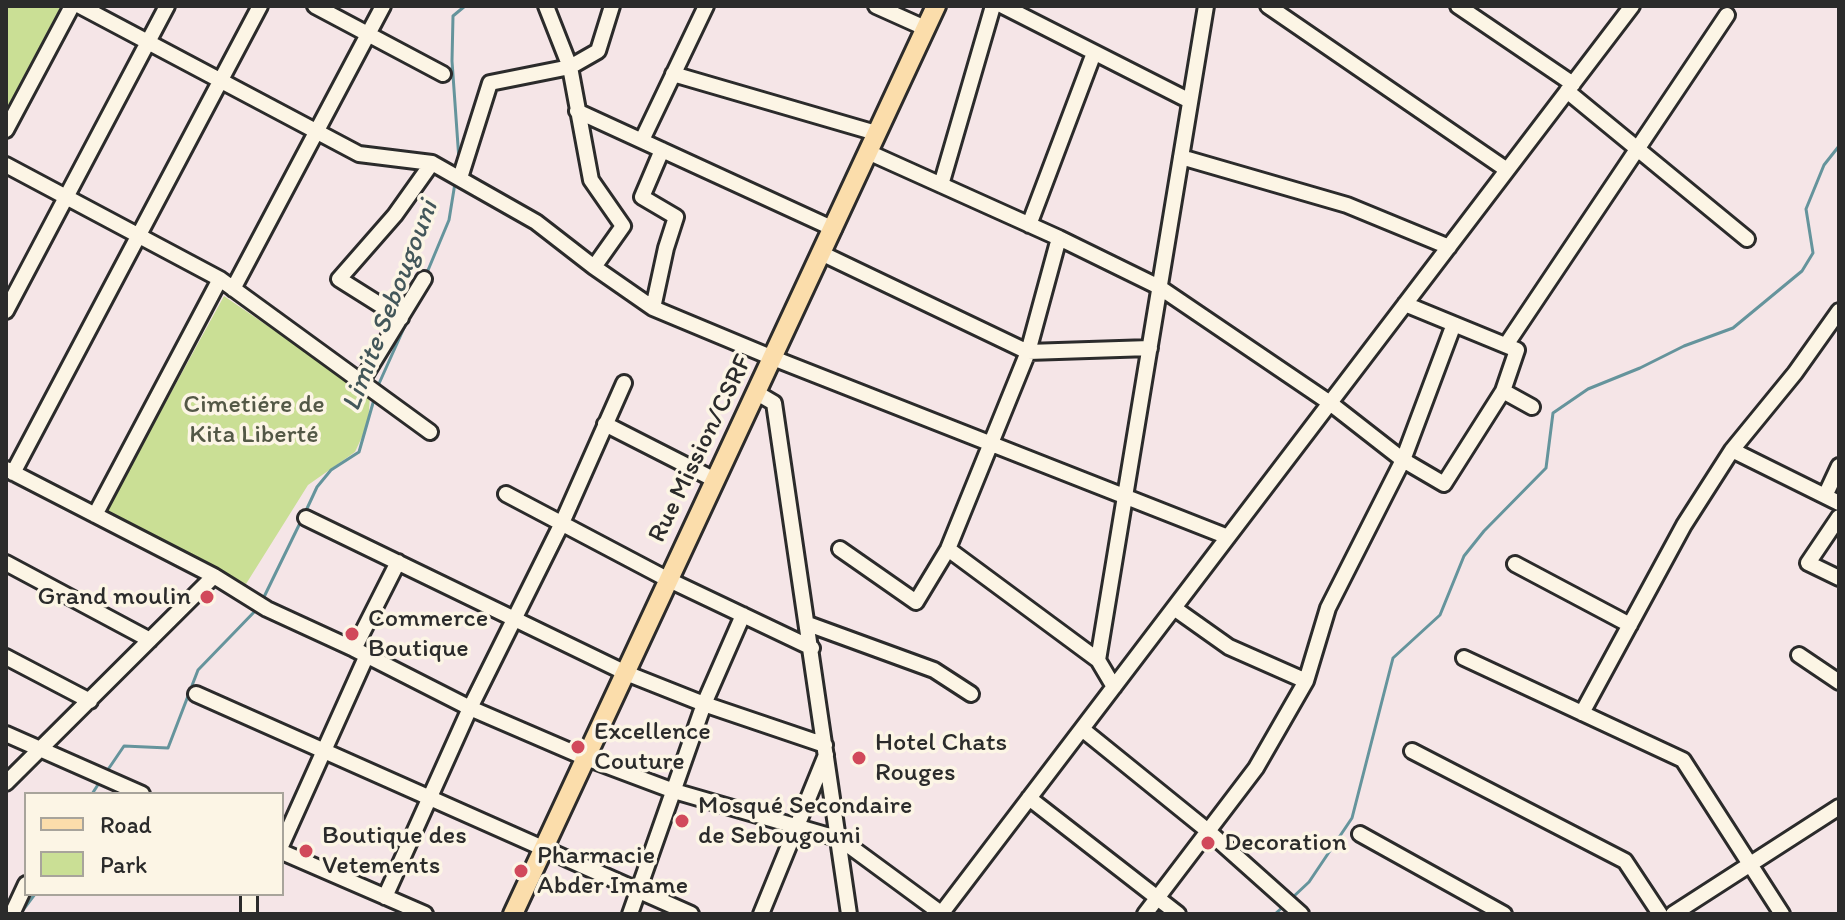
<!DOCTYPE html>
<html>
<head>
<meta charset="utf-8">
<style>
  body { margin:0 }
  #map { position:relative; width:1845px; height:920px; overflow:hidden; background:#f5e5e7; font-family:Itim,sans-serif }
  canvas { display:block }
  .frame { position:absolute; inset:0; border:8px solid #2b2b2b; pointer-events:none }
  .legend { position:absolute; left:24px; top:792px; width:260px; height:104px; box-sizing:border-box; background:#fcf5e5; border:2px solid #a8a49b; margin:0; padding:10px 14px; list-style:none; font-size:24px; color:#2b2b2b }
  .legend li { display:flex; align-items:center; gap:16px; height:40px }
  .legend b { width:40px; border:2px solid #a8a49b }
</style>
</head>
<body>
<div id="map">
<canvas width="1845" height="920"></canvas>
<div class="frame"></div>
<ul class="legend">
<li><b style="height:10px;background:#fbddab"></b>Road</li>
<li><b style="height:22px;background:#cadf95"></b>Park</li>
</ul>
</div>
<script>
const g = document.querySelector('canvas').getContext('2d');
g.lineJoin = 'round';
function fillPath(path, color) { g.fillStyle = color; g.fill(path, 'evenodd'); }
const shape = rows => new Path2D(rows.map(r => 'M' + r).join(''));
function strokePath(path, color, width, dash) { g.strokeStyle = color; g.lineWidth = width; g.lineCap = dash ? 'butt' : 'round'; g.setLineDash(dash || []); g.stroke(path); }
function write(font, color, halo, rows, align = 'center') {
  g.font = font + ' Itim,sans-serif'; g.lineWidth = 7; g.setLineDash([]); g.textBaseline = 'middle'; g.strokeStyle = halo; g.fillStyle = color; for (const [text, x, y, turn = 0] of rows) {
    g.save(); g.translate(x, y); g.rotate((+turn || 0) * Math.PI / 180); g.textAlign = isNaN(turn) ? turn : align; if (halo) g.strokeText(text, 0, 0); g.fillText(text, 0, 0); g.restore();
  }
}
fillPath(shape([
  [6,6,61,6,6,110],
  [224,296,370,396,368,424,355,452,308,485,246,584,106,511]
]), '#cadf95');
strokePath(shape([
  [459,160,452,61,453,16,465,6],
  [426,275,449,220,455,183],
  [377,388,408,319],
  [304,515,317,487,331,470,359,452,375,396],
  [262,601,301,521],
  [105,774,124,746,168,748,198,670,258,608],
  [92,794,101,780],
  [1292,898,1309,882,1352,818,1393,658,1440,615,1464,556,1484,531,1546,468,1553,413,1588,389,1640,368,1684,346,1733,328,1802,271,1813,253,1806,209,1824,165,1839,146],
  [20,914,35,894],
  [1275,914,1284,906]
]), '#65949c', 3);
const minor = shape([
  [80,6,359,154,432,163,536,222,594,267,653,308,773,358,1228,537],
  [315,6,443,74],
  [546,6,570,67,591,180,623,226,594,267],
  [876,6,925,28],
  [1003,6,1190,101],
  [1268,6,1507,170],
  [1458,6,1573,84],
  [673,74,876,133],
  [1567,91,1747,239],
  [577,111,834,229],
  [6,130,72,6],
  [642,140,706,6],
  [868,152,1059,238,1159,287,1330,403,1403,460,1444,484,1503,391,1532,407],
  [1181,157,1347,205,1449,247],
  [6,165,220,279,430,432],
  [460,178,490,83,570,67,598,51,612,6],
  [941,185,993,6],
  [1029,225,1094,53],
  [823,254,1028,352,1150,348],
  [233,289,383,6],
  [1405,304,1517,350,1503,391],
  [653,308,666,248,676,217,642,197,662,150],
  [6,311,167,6],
  [401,318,339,279,395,215,432,163],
  [1506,345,1727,15],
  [361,382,424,279],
  [757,393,774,403,849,914],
  [605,424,715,480],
  [1732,450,1839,503],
  [6,469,214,576,267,609,354,649,470,708,586,758,674,791,840,839,942,914],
  [13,473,260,6],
  [506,494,667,579,812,648],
  [1825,496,1839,466],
  [95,515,220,279],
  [1839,517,1808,563,1839,578],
  [306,518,626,673,704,704,825,745],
  [840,549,916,602,948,549,1028,352,1059,238],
  [948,549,1098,660,1114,687],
  [6,563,150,640],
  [1515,564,1630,625],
  [1174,608,1229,647,1306,681],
  [808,624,934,670,971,694],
  [354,649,398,562],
  [1799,655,1839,682],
  [6,657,90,701],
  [1464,658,1683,760,1782,914],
  [1098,660,1206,6],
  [196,694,691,914],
  [1582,713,1684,525,1732,450,1795,373,1839,311],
  [1082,729,1208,831,1301,914],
  [6,734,142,794],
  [1412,751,1625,861,1660,914],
  [6,783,214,576],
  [1029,798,1178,914],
  [1360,834,1504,914],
  [282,844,367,655],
  [282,852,425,914],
  [385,897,470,708,562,523,624,383],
  [12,914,26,884],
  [249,914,249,894],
  [630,914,704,704,743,615],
  [761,914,826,755],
  [941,914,1632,6],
  [1145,914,1256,768,1306,681,1328,608,1403,460,1454,324],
  [1673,914,1839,807]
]);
const major = shape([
  [513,914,936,6]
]);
strokePath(minor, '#2b2b2b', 20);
strokePath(major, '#2b2b2b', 24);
strokePath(minor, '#fcf5e5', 14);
strokePath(major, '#fbddab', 18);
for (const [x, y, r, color] of [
  [207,597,8,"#d1495b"],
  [352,634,8,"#d1495b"],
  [578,747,8,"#d1495b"],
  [859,758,8,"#d1495b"],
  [682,821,8,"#d1495b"],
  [1208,843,8,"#d1495b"],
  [306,851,8,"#d1495b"],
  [521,871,8,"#d1495b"]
]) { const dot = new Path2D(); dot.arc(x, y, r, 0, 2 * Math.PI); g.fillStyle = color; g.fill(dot); strokePath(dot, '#fcf5e5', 3); }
write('26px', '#535846', '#fcf5e5', [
  ["Cimetiére de",254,405],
  ["Kita Liberté",254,435]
]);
write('26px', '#2b2b2b', '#fcf5e5', [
  ["Rue Mission/CSRF",701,449,-64]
]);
write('26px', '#2b2b2b', '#fcf5e5', [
  ["Grand moulin",191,597,"right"],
  ["Commerce",368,619],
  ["Boutique",368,649],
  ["Excellence",594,732],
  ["Couture",594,762],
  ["Hotel Chats",875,743],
  ["Rouges",875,773],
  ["Mosqué Secondaire",698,806],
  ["de Sebougouni",698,836],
  ["Boutique des",322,836],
  ["Vetements",322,866],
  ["Decoration",1224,843],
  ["Pharmacie",537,856],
  ["Abder Imame",537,886]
], 'left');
write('italic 28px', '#43575a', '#fcf5e5', [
  ["Limite Sebougouni",391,306,-69]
]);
</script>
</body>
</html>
